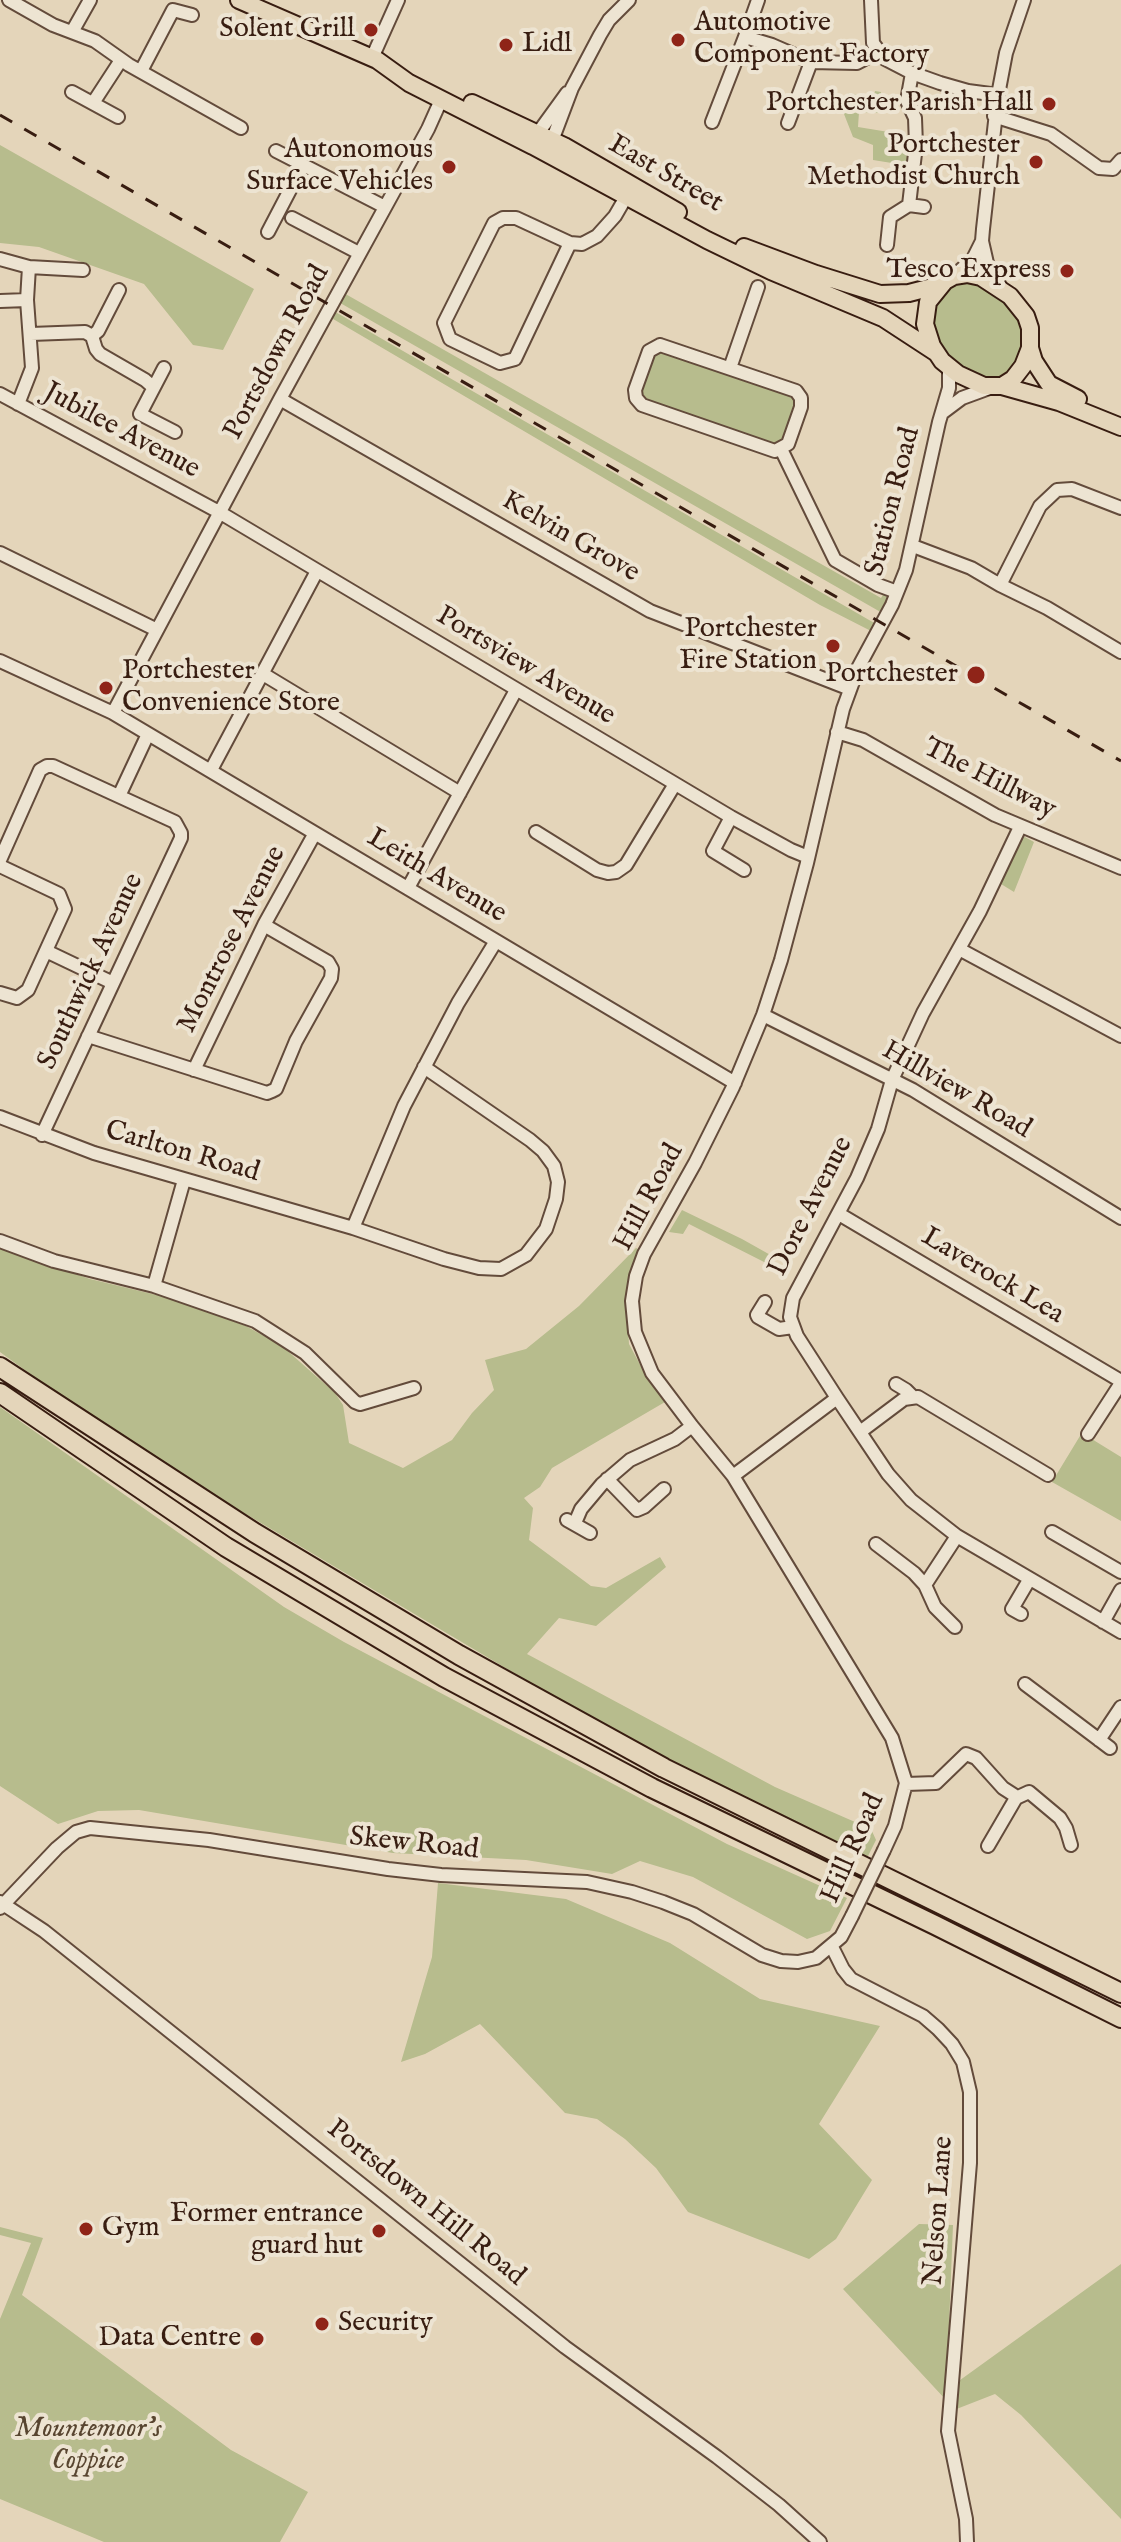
<!DOCTYPE html>
<html>
<head>
<meta charset="utf-8">
<style>
  body { margin:0 }
  canvas { display:block; background:#e4d5ba }
</style>
</head>
<body>
<canvas width="1121" height="2542"></canvas>
<script>
const g = document.querySelector('canvas').getContext('2d');
g.lineJoin = 'round';
function fillPath(path, color) { g.fillStyle = color; g.fill(path, 'evenodd'); }
const shape = rows => new Path2D(rows.map(r => 'M' + r).join(''));
function strokePath(path, color, width, dash) { g.strokeStyle = color; g.lineWidth = width; g.lineCap = dash ? 'butt' : 'round'; g.setLineDash(dash || []); g.stroke(path); }
function write(font, color, halo, rows, align = 'center') {
  g.font = font + ' "IM FELL English",serif'; g.lineWidth = 8; g.setLineDash([]); g.textBaseline = 'middle'; g.strokeStyle = halo; g.fillStyle = color; for (const [text, x, y, turn = 0] of rows) {
    g.save(); g.translate(x, y); g.rotate((+turn || 0) * Math.PI / 180); g.textAlign = isNaN(turn) ? turn : align; if (halo) g.strokeText(text, 0, 0); g.fillText(text, 0, 0); g.restore();
  }
}
fillPath(shape([
  [875,91,881,92,879,113,859,112,858,127,907,135,910,144,908,167,899,177,896,178,898,164,873,160,873,145,853,137,844,114,843,105,848,93,874,97],
  [0,145,254,289,223,350,193,345,144,284,39,247,0,243],
  [972,281,998,293,1016,315,1022,332,1023,348,1013,370,1003,377,1002,375,996,377,997,379,974,376,948,359,933,335,931,311,953,283],
  [342,292,881,598,884,593,889,600,884,614,335,300],
  [332,310,876,624,871,631,820,605,328,316],
  [661,349,794,396,798,408,780,446,642,400,639,389,652,354],
  [1023,836,1034,842,1014,892,1001,884],
  [682,1210,742,1239,774,1257,770,1265,689,1224,683,1234,669,1232],
  [0,1248,90,1279,169,1298,246,1326,282,1346,335,1393,343,1405,349,1443,403,1468,452,1440,472,1413,494,1390,485,1360,526,1349,579,1306,636,1248,640,1250,633,1267,626,1298,629,1344,644,1372,665,1402,552,1468,540,1487,524,1498,533,1508,529,1540,591,1586,606,1588,660,1557,666,1567,596,1626,559,1618,527,1654,775,1787,871,1829,876,1840,867,1858,622,1737,185,1478,48,1387,0,1352],
  [0,1407,284,1607,344,1642,727,1844,847,1898,830,1931,807,1939,693,1877,640,1861,612,1874,526,1860,393,1853,139,1810,98,1811,58,1824,0,1786],
  [1083,1431,1095,1441,1121,1457,1121,1521,1052,1482],
  [438,1883,566,1899,670,1943,760,1999,880,2026,819,2124,872,2180,836,2239,809,2259,688,2212,656,2168,625,2139,597,2119,565,2113,480,2024,425,2054,401,2062,432,1957],
  [919,2224,953,2225,946,2400,843,2289],
  [0,2227,43,2238,22,2295,231,2450,308,2492,280,2542,104,2542,0,2499,0,2319,31,2243,0,2235],
  [1121,2264,1121,2519,1021,2415,995,2394,954,2410,956,2383]
]), '#b7bc8d');
const minor = shape([
  [9,0,53,25,95,41,129,65,241,128],
  [871,0,873,43,885,59,912,73,940,83,968,91,998,95],
  [72,32,90,0],
  [745,37,758,0],
  [372,58,398,0],
  [141,71,173,10,192,15],
  [72,92,118,117],
  [93,103,121,60],
  [994,116,1051,134,1099,168,1113,169,1121,160],
  [712,122,745,37,772,45,811,62,857,63,878,52],
  [788,123,811,62],
  [537,141,538,133,567,93],
  [545,144,555,133,572,88,600,35,609,20,629,0],
  [276,151,385,207],
  [909,205,916,145,915,118,907,101,912,73],
  [292,218,359,253],
  [268,232,303,165],
  [570,243,516,218,503,218,494,223,444,323,450,339,500,363,515,359,570,243,582,244,597,236,615,216,626,197,632,194],
  [887,245,890,217,909,205,924,207],
  [0,259,29,267,83,270],
  [955,275,973,259,982,241],
  [1000,286,987,263,982,241,983,229,998,95,1006,53,1024,0],
  [0,301,27,300],
  [31,334,85,332,92,336,96,349,100,354,145,380,153,387],
  [92,336,98,331,119,290],
  [660,345,796,391,801,398,801,407,788,444,775,451,642,405,636,398,635,390,649,351,660,345],
  [164,368,140,414,175,432],
  [730,368,758,287],
  [0,394,219,512,731,817,791,850,808,857],
  [280,399,650,611,850,689],
  [18,404,32,368,27,300,29,267],
  [942,413,962,398,992,387],
  [781,449,835,560,878,585,897,592],
  [913,546,971,568,1000,585,1047,608,1121,652],
  [0,553,157,630],
  [1000,585,1040,506,1057,490,1072,489,1121,508],
  [0,661,113,713,735,1083],
  [263,674,460,793],
  [113,713,280,399,428,129,441,100],
  [837,732,863,740,995,815,1121,868],
  [211,770,317,571],
  [119,796,148,734],
  [731,817,713,851,744,870],
  [1020,827,980,911,923,1013,892,1080,878,1129,857,1178,793,1298,790,1317,797,1336,837,1398,888,1474,911,1500,957,1536,1121,1632],
  [536,832,597,870,608,873,616,872,626,865,675,784],
  [0,860,40,770,47,766,53,766,175,822,181,833,181,838,42,1135],
  [0,866,59,894,65,909,28,990,17,998,0,993],
  [408,888,516,690],
  [959,949,1121,1036],
  [46,951,113,983],
  [763,1015,913,1090,1121,1218],
  [88,1036,267,1093,272,1091,276,1089,296,1041,331,978,332,969,328,962,264,925],
  [424,1067,530,1140,543,1151,554,1166,558,1182,556,1199,546,1229,526,1255,501,1269,479,1268,444,1259,353,1228,404,1106,458,1003,496,941],
  [194,1070,264,925,315,833],
  [0,1117,94,1153,353,1228],
  [839,1214,1121,1381],
  [0,1241,54,1261,154,1286,255,1321,305,1353,355,1402,360,1404,414,1388],
  [154,1286,184,1180],
  [765,1302,757,1315,758,1317,779,1329,793,1327],
  [896,1384,906,1390,913,1397],
  [860,1432,904,1399,918,1397,1048,1475],
  [1088,1434,1121,1383],
  [733,1476,837,1398],
  [607,1479,637,1510,644,1507,664,1489],
  [567,1520,590,1533],
  [575,1523,581,1509,602,1484,630,1460,675,1439,692,1426],
  [1052,1532,1121,1572],
  [876,1544,914,1573,925,1585,935,1607,955,1627],
  [925,1585,957,1536],
  [1021,1614,1012,1609,1029,1580],
  [1103,1622,1121,1590],
  [1025,1684,1110,1748],
  [1099,1740,1121,1707],
  [906,1784,936,1783,966,1754,976,1758,1003,1788,1017,1797],
  [988,1846,1016,1798,1029,1792,1060,1818,1066,1828,1071,1845],
  [884,1850,895,1826,906,1783,892,1738,733,1476,692,1426,652,1373,635,1332,632,1301,636,1276,644,1254,695,1163,733,1087,763,1015,781,960,807,863,843,709,858,668,892,605,906,570,939,422,949,388,949,368],
  [0,1902,44,1931,565,2347,717,2457,779,2505,820,2542],
  [0,1908,57,1848,76,1832,90,1828,209,1840,388,1869,441,1875,587,1882,632,1892,663,1902,693,1914,762,1955,781,1961,798,1962,816,1958,841,1937,852,1916],
  [832,1947,843,1969,851,1979,923,2016,938,2029,952,2044,963,2062,970,2092,970,2163,948,2431,966,2519,967,2542]
]);
const major = shape([
  [239,0,377,60,409,83,533,146,707,240,771,271,883,318,935,352],
  [472,103,564,146,678,212],
  [744,247,816,274,880,294,909,293,940,285],
  [967,274,981,277,1010,296,1026,316,1030,328,1030,348,1023,366,1013,379,1002,386,984,386,958,374,942,361,932,346,925,324,928,302,945,281,954,276,967,274],
  [1030,348,1034,361,1049,384,1078,399],
  [1002,386,1059,402,1121,427]
]);
const highway = shape([
  [0,1367,255,1533,459,1655,664,1768,1121,1993],
  [0,1393,226,1547,444,1677,652,1788,935,1925,1121,2018]
]);
strokePath(minor, '#634b3b', 16);
strokePath(major, '#381d11', 20);
strokePath(highway, '#381d11', 22);
strokePath(minor, '#ede4d2', 12);
strokePath(major, '#e4d5ba', 16);
strokePath(highway, '#e4d5ba', 18);
strokePath(shape([
  [0,115,1121,761]
]), '#381d11', 3, [14, 14]);
const minorBridge = shape([
  [852,1916,884,1850]
]);
strokePath(minorBridge, '#634b3b', 16, []);
strokePath(minorBridge, '#ede4d2', 12);
for (const [x, y, r, color] of [
  [371,30,8,"#8f2418"],
  [678,40,8,"#8f2418"],
  [506,45,8,"#8f2418"],
  [1049,104,8,"#8f2418"],
  [1036,162,8,"#8f2418"],
  [449,167,8,"#8f2418"],
  [1067,271,8,"#8f2418"],
  [833,646,8,"#8f2418"],
  [976,675,10,"#8f2418"],
  [106,688,8,"#8f2418"],
  [86,2229,8,"#8f2418"],
  [379,2231,8,"#8f2418"],
  [322,2324,8,"#8f2418"],
  [257,2339,8,"#8f2418"]
]) { const dot = new Path2D(); dot.arc(x, y, r, 0, 2 * Math.PI); g.fillStyle = color; g.fill(dot); strokePath(dot, '#ede4d2', 3); }
write('28px', '#381d11', '#ede4d2', [
  ["Automotive",694,24,"left"],
  ["Component Factory",694,56,"left"],
  ["Solent Grill",355,30],
  ["Lidl",522,45,"left"],
  ["Portchester Parish Hall",1033,104],
  ["Portchester",1020,146],
  ["Methodist Church",1020,178],
  ["Autonomous",433,151],
  ["Surface Vehicles",433,183],
  ["Tesco Express",1051,271],
  ["Portchester",817,630],
  ["Fire Station",817,662],
  ["Portchester",122,672,"left"],
  ["Convenience Store",122,704,"left"],
  ["Portchester",958,675],
  ["Former entrance",363,2215],
  ["guard hut",363,2247],
  ["Gym",102,2229,"left"],
  ["Security",338,2324,"left"],
  ["Data Centre",241,2339]
], 'right');
write('28px', '#381d11', '#ede4d2', [
  ["East Street",665,175,30],
  ["Portsdown Road",278,353,-62],
  ["Jubilee Avenue",121,432,28],
  ["Station Road",894,502,-76],
  ["Kelvin Grove",570,538,30],
  ["Portsview Avenue",525,667,31],
  ["The Hillway",989,780,27],
  ["Leith Avenue",436,877,31],
  ["Montrose Avenue",233,940,-63],
  ["Southwick Avenue",92,972,-65],
  ["Hillview Road",956,1091,30],
  ["Carlton Road",182,1153,16],
  ["Hill Road",650,1198,-62],
  ["Dore Avenue",812,1207,-63],
  ["Laverock Lea",992,1277,31],
  ["Skew Road",414,1845,6],
  ["Hill Road",854,1849,-66],
  ["Portsdown Hill Road",425,2204,39],
  ["Nelson Lane",940,2211,-86]
]);
write('italic 28px', '#584530', '#ede4d2', [
  ["Mountemoor's",88,2430],
  ["Coppice",88,2462]
]);
</script>
</body>
</html>
